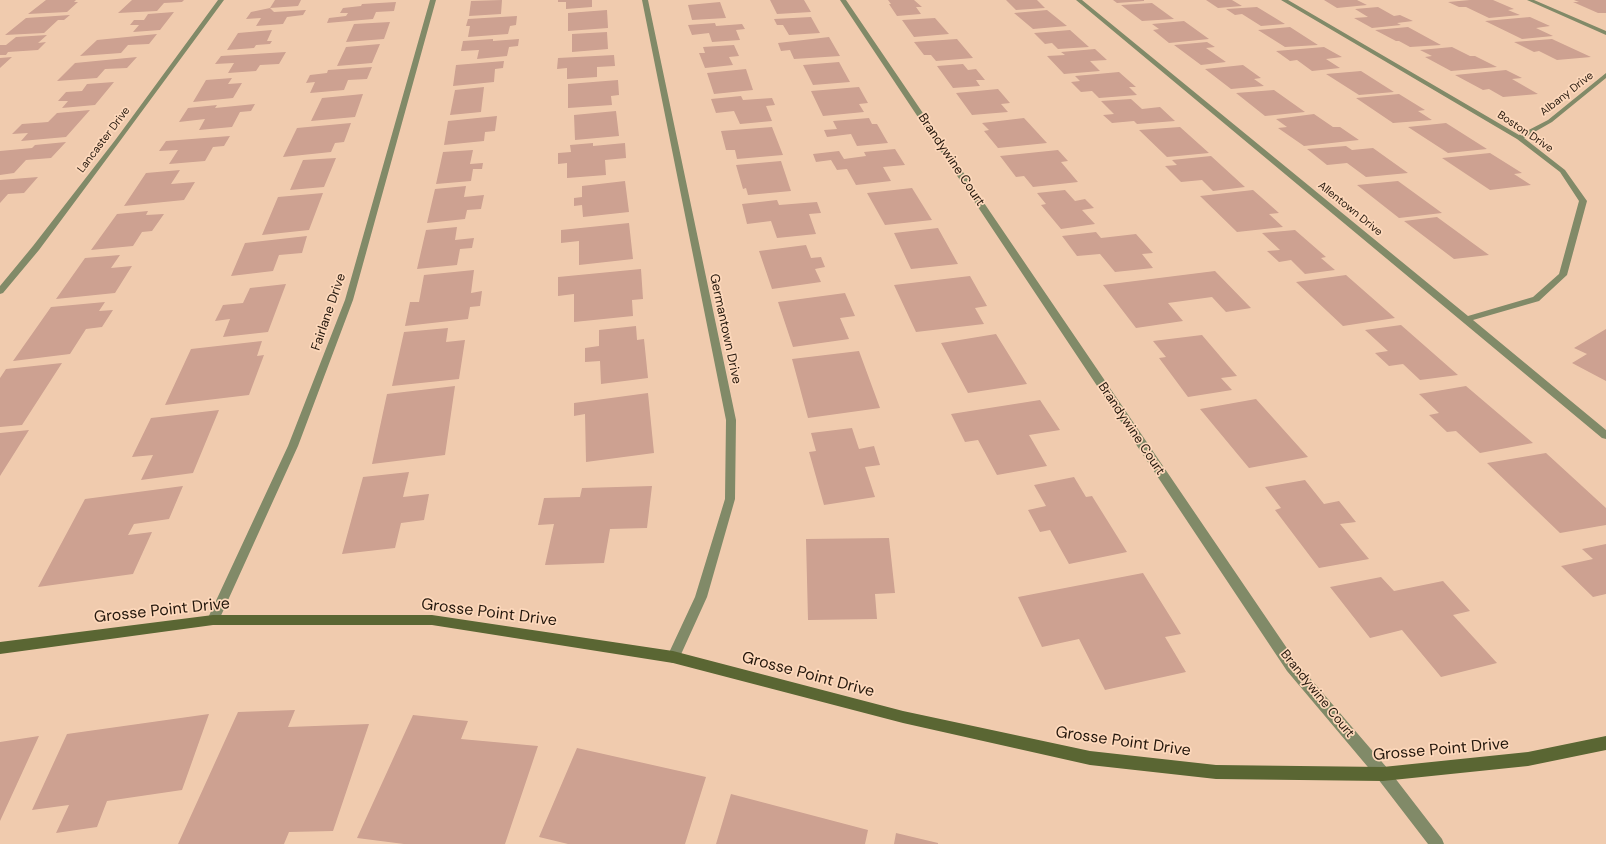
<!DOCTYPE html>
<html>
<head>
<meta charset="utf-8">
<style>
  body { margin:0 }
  canvas { display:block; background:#f0cbae }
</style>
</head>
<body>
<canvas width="1606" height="844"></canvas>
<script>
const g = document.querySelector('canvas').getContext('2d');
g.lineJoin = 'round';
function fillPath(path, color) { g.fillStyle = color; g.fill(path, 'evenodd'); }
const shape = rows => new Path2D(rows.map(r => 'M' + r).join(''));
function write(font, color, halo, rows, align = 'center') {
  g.font = font + ' "DM Sans",sans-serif'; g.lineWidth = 3.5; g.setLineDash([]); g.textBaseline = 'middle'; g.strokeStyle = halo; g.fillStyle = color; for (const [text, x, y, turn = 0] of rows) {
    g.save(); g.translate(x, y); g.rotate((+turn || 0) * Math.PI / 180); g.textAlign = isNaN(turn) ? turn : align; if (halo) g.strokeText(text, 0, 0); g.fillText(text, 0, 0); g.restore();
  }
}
fillPath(shape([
  [46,0,76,0,74,2,78,2,67,12,28,14],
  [132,0,184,0,182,2,164,3,157,11,118,13],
  [275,0,301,0,298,6,270,8,274,12,306,10,303,15,287,17,283,24,256,26,261,18,246,19,251,12,270,8],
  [502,0,501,14,469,16,471,1],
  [558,0,592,0,592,7,566,9,566,2,558,2],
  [770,0,804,0,811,12,777,14],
  [888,0,914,0,922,7,916,7,921,14,897,16,889,4,891,4],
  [1006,0,1037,0,1045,8,1016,10],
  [1113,0,1144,0,1144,1,1117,3],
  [1206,0,1232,0,1242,6,1218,8],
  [1324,0,1357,0,1367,5,1337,8],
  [1470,0,1493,0,1514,9,1508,10,1520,15,1489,18,1466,7,1459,7,1448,2],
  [1574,0,1606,0,1606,13,1598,13,1573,2,1579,2],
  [396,2,394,11,376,12,373,19,327,23,329,18,346,16,348,13,340,13,343,8,361,6,362,4],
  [720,2,726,18,692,20,688,5],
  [1152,3,1174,19,1142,21,1121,5],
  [1257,7,1285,24,1261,26,1242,14,1235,15,1226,9],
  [1378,7,1394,16,1400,15,1413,21,1397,23,1401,25,1372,28,1354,18,1368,17,1355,9],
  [607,10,608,28,568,31,568,13],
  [1047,10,1067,26,1033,29,1014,13],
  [174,12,160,30,133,32,139,25,130,25,134,20,144,20,148,14],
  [70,15,64,20,58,20,44,33,5,35,26,18],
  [517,16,516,25,510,26,508,34,468,37,470,26,466,26,468,19],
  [811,17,820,33,789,35,783,25,777,25,774,19],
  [1530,17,1550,26,1536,28,1553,36,1522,39,1485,21],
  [935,18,949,34,914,37,902,20],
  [1184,21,1209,39,1169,43,1153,30,1159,29,1152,24],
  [390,22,384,39,346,42,354,24],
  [715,23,716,26,742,24,745,29,736,30,740,40,712,42,709,33,692,35,688,25],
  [1290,27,1318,45,1285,47,1258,30],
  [1408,27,1441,45,1410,47,1399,41,1396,41,1375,30],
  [272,30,267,41,272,41,270,44,256,45,254,48,227,50,238,33],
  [1070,30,1089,47,1058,49,1052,43,1045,44,1034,33],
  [607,32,608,49,572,52,572,34],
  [157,34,149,44,128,45,121,53,80,56,97,40],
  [47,35,38,43,46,42,38,50,8,52,6,55,0,55,0,45,6,45,16,37],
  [829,37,840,56,794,59,790,50,781,51,778,43],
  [493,39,493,41,519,39,518,46,509,47,507,56,477,59,479,50,461,51,463,41],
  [957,39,973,58,936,61,931,55,924,55,914,42],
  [1552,39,1591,57,1557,60,1539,51,1534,52,1514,42],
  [1207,42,1215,47,1206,48,1226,62,1201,65,1174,45],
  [380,44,372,63,337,66,346,47],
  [734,45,739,56,729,57,733,65,705,68,699,53,705,53,703,47],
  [1324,47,1342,57,1326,59,1340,68,1312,71,1297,60,1290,61,1276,51],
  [1452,47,1470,56,1475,56,1497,67,1451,71,1425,57,1432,56,1420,50],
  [1095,49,1107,60,1090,61,1100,71,1064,74,1047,56,1065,55,1061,52],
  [286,52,279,64,260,65,256,71,228,73,234,63,215,64,221,56],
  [614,55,615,66,597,67,597,77,567,79,567,68,557,69,558,58],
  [12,57,0,68,0,58],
  [137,57,127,68,105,69,97,78,57,81,75,63],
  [504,61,503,68,495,69,494,82,453,86,456,65],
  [839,62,850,82,813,85,803,65],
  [963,64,968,70,976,69,985,80,976,80,980,86,953,88,937,66],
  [1243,65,1261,78,1254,79,1264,86,1231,89,1205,69],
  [372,67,367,79,348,80,344,90,310,93,315,82,306,83,310,75,327,73,328,70],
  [746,69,753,90,714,94,707,73],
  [1506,70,1522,78,1512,79,1538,94,1503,97,1489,89,1483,90,1455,75],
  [1361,71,1394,92,1359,95,1326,74],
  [1119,72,1136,87,1129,87,1137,95,1099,98,1092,91,1081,92,1071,82,1080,81,1075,76],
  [232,78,228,84,242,83,233,98,193,102,206,80],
  [618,80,619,95,611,96,612,105,568,108,568,84],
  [114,82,95,105,62,108,68,101,58,101,66,92,82,91,87,84],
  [484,87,481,112,450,115,455,90],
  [859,87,868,103,859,104,864,112,823,116,811,91],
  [998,89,1010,103,1001,104,1008,112,972,115,956,93],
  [1274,90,1305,112,1265,116,1236,93],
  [363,94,355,117,311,121,322,98],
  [1399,94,1425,110,1418,111,1432,120,1393,123,1356,98],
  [741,96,743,100,772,98,775,105,766,106,772,121,740,124,734,111,716,113,711,99],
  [1131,99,1142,109,1160,107,1175,121,1137,124,1134,121,1112,123,1103,115,1114,114,1101,101],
  [255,104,251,111,240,112,232,127,199,130,205,119,179,122,188,108,217,105,215,108],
  [90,110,66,137,21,141,28,133,12,134,22,124,48,122,57,113],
  [616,111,619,136,575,140,574,115],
  [1314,114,1333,127,1340,127,1359,140,1304,146,1278,128,1287,127,1276,119],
  [497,116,495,131,485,132,484,141,444,145,448,121],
  [869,118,872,124,877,124,888,143,857,146,851,134,827,137,824,130,837,129,833,121],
  [1024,118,1047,143,998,148,984,131,989,130,982,123],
  [351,123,344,142,335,143,331,152,283,157,297,128],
  [1446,123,1487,149,1448,153,1408,127],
  [772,127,783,155,737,159,735,150,726,150,721,131],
  [1180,127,1209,153,1167,157,1139,130],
  [230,136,224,146,213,147,205,161,169,164,178,150,159,151,166,141],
  [66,142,51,158,26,160,14,173,0,175,0,151,32,148,35,145],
  [593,143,593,146,625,143,626,158,605,160,606,175,567,178,567,163,558,164,558,153,571,152,570,145],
  [1346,146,1352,150,1373,148,1408,173,1366,177,1347,163,1327,165,1307,149],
  [895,149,905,165,883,167,891,181,856,185,847,169,837,170,831,160,816,162,813,154,839,151,844,159,866,156,864,152],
  [473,150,470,164,483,163,482,169,473,169,471,181,436,184,443,152],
  [1058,150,1068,161,1061,162,1078,182,1033,187,1024,176,1016,177,1000,156],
  [1490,153,1522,173,1514,174,1531,185,1490,190,1442,158],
  [1211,156,1245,187,1213,191,1202,180,1181,182,1165,166,1177,165,1172,160],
  [336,158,324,187,290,190,303,160],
  [781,161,791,191,748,195,746,188,743,189,736,165],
  [180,170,171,184,195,182,184,200,124,206,146,173],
  [38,177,24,193,8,194,0,203,0,180],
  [625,181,629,212,583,217,582,205,574,206,574,198,582,197,582,186],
  [1398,181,1442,213,1399,218,1357,185],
  [466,186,464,197,484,195,481,209,467,210,465,219,427,223,435,189],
  [912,188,932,220,885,225,867,193],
  [1065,190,1075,201,1085,199,1094,208,1082,210,1095,224,1061,229,1041,205,1046,204,1037,193],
  [1253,190,1279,213,1269,214,1283,227,1237,232,1200,196],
  [323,193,309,230,262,235,278,197],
  [777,200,779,205,817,202,821,213,809,214,816,234,777,238,771,221,747,224,742,204],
  [148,211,146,215,164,214,152,231,142,232,133,246,91,250,117,214],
  [1437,217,1489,255,1454,259,1404,221],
  [629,223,633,259,579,265,579,241,561,243,561,230],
  [457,227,455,240,474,238,472,248,460,249,457,265,417,269,426,230],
  [938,228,958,264,911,269,894,233],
  [1295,230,1326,257,1321,258,1335,270,1305,274,1291,260,1279,262,1267,251,1280,250,1262,233],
  [1096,232,1101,238,1136,234,1153,253,1142,254,1153,268,1115,272,1100,254,1077,256,1062,236],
  [307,236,302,253,279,255,273,271,231,276,245,243],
  [806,245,811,258,821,257,825,267,815,269,821,282,772,289,759,251],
  [120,255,111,268,132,266,115,293,56,299,85,258],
  [641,269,643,299,632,300,633,316,574,322,574,294,558,296,558,277],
  [474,270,471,293,482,291,480,306,470,307,468,319,405,326,410,302,419,302,424,275],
  [1215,271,1251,308,1226,312,1212,297,1168,303,1183,321,1136,328,1103,285],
  [1346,275,1395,318,1343,326,1296,282],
  [970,276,987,306,975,308,984,324,916,332,894,285],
  [286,284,268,332,223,337,230,319,215,321,223,305,243,303,250,288],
  [845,293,855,316,840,318,849,339,793,347,778,302],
  [105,302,99,311,113,310,102,327,86,329,70,354,13,361,51,307],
  [1401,325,1458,375,1420,380,1403,364,1389,366,1375,353,1388,351,1365,330],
  [636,326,637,340,644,339,648,378,601,384,600,361,585,362,585,348,599,346,599,330],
  [448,328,446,342,465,340,459,379,392,386,404,332],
  [1606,329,1606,381,1572,363,1587,354,1574,348],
  [996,334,1027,384,968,393,941,343],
  [1202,335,1237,376,1221,378,1232,390,1188,397,1159,358,1166,357,1153,341],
  [262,341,257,356,264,355,249,395,165,405,191,349],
  [859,351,880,408,808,418,792,359],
  [62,363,22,425,0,427,0,378,6,369],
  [455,386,445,455,372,464,387,394],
  [1466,386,1533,443,1480,453,1456,431,1447,432,1429,415,1439,413,1419,394],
  [648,393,654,453,586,462,585,414,574,416,574,403],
  [1256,399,1308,457,1249,468,1200,409],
  [1040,400,1060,430,1029,435,1047,466,997,475,978,440,965,442,951,414],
  [219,410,193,473,141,480,153,455,132,457,151,418],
  [852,428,859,449,874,446,880,465,865,467,875,497,824,505,809,452,816,451,811,433],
  [29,430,0,476,0,433],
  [1546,453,1606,508,1606,525,1560,533,1487,463],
  [409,472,403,497,429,494,424,520,401,523,395,548,342,554,363,477],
  [1074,477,1086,497,1092,496,1127,552,1069,564,1050,530,1040,532,1028,510,1046,506,1034,485],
  [1305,480,1324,504,1339,501,1356,522,1340,524,1369,559,1319,568,1275,510,1281,508,1265,487],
  [183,486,169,519,134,524,128,535,152,532,133,574,38,587,85,499],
  [652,486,647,528,610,529,604,563,545,565,554,524,538,525,544,498,580,497,582,488],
  [889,538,895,593,875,594,877,619,808,620,806,539],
  [1606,544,1606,594,1593,597,1561,566,1593,559,1582,549],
  [1143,573,1181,634,1165,637,1186,672,1105,690,1079,639,1042,647,1018,597],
  [1381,577,1394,591,1443,581,1470,611,1453,615,1497,663,1441,677,1402,630,1370,638,1330,587],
  [295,710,288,727,369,724,333,831,289,832,284,844,178,844,238,712],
  [209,714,182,790,107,801,97,827,56,833,69,805,32,810,67,734],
  [413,715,468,721,461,739,538,746,505,844,404,844,357,838],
  [39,736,0,821,0,742],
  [577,748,706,777,685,844,568,844,539,837],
  [731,794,868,830,865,844,716,844],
  [896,833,938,843,938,844,894,844]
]), '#cda191');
fillPath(shape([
  [218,0,224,0,120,141,39,250,3,293,0,294,0,286,33,246,116,139,218,0],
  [430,0,436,0,353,300,298,446,219,620,217,624,213,625,209,624,207,620,288,446,345,300,430,0],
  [642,0,648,0,736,420,735,499,707,597,678,661,673,663,668,661,667,657,695,597,725,499,726,420,642,0],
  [840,0,846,0,1297,663,1388,769,1442,839,1444,844,1428,844,1378,779,1287,671,840,0],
  [1076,0,1082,0,1468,316,1533,297,1559,274,1579,201,1560,172,1517,139,1281,0,1288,0,1519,135,1548,120,1606,73,1606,78,1552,122,1524,138,1565,170,1587,201,1567,275,1539,301,1473,320,1606,430,1606,439,1602,438,1076,0],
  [1527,0,1534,0,1606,31,1606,35,1527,0]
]), '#818a68');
fillPath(shape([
  [213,615,432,615,673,651,903,711,1090,751,1216,765,1383,767,1528,752,1606,736,1606,750,1528,766,1383,781,1216,779,1090,765,903,723,673,663,432,625,213,625,0,654,0,642,213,615]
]), '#5a6633');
write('11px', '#24170c', '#fdd8bb', [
  ["Albany Drive",1567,94,-38],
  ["Boston Drive",1525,132,34],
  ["Lancaster Drive",104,140,-53],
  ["Allentown Drive",1350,209,39]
]);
write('13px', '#24170c', '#fdd8bb', [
  ["Brandywine Court",951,160,56],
  ["Fairlane Drive",329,312,-71],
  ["Germantown Drive",725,329,78],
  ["Brandywine Court",1131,429,56],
  ["Brandywine Court",1317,694,51]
]);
write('16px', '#24170c', '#fdd8bb', [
  ["Grosse Point Drive",162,611,-6],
  ["Grosse Point Drive",489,613,7],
  ["Grosse Point Drive",808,675,15],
  ["Grosse Point Drive",1123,742,8],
  ["Grosse Point Drive",1441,750,-5]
]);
</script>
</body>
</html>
